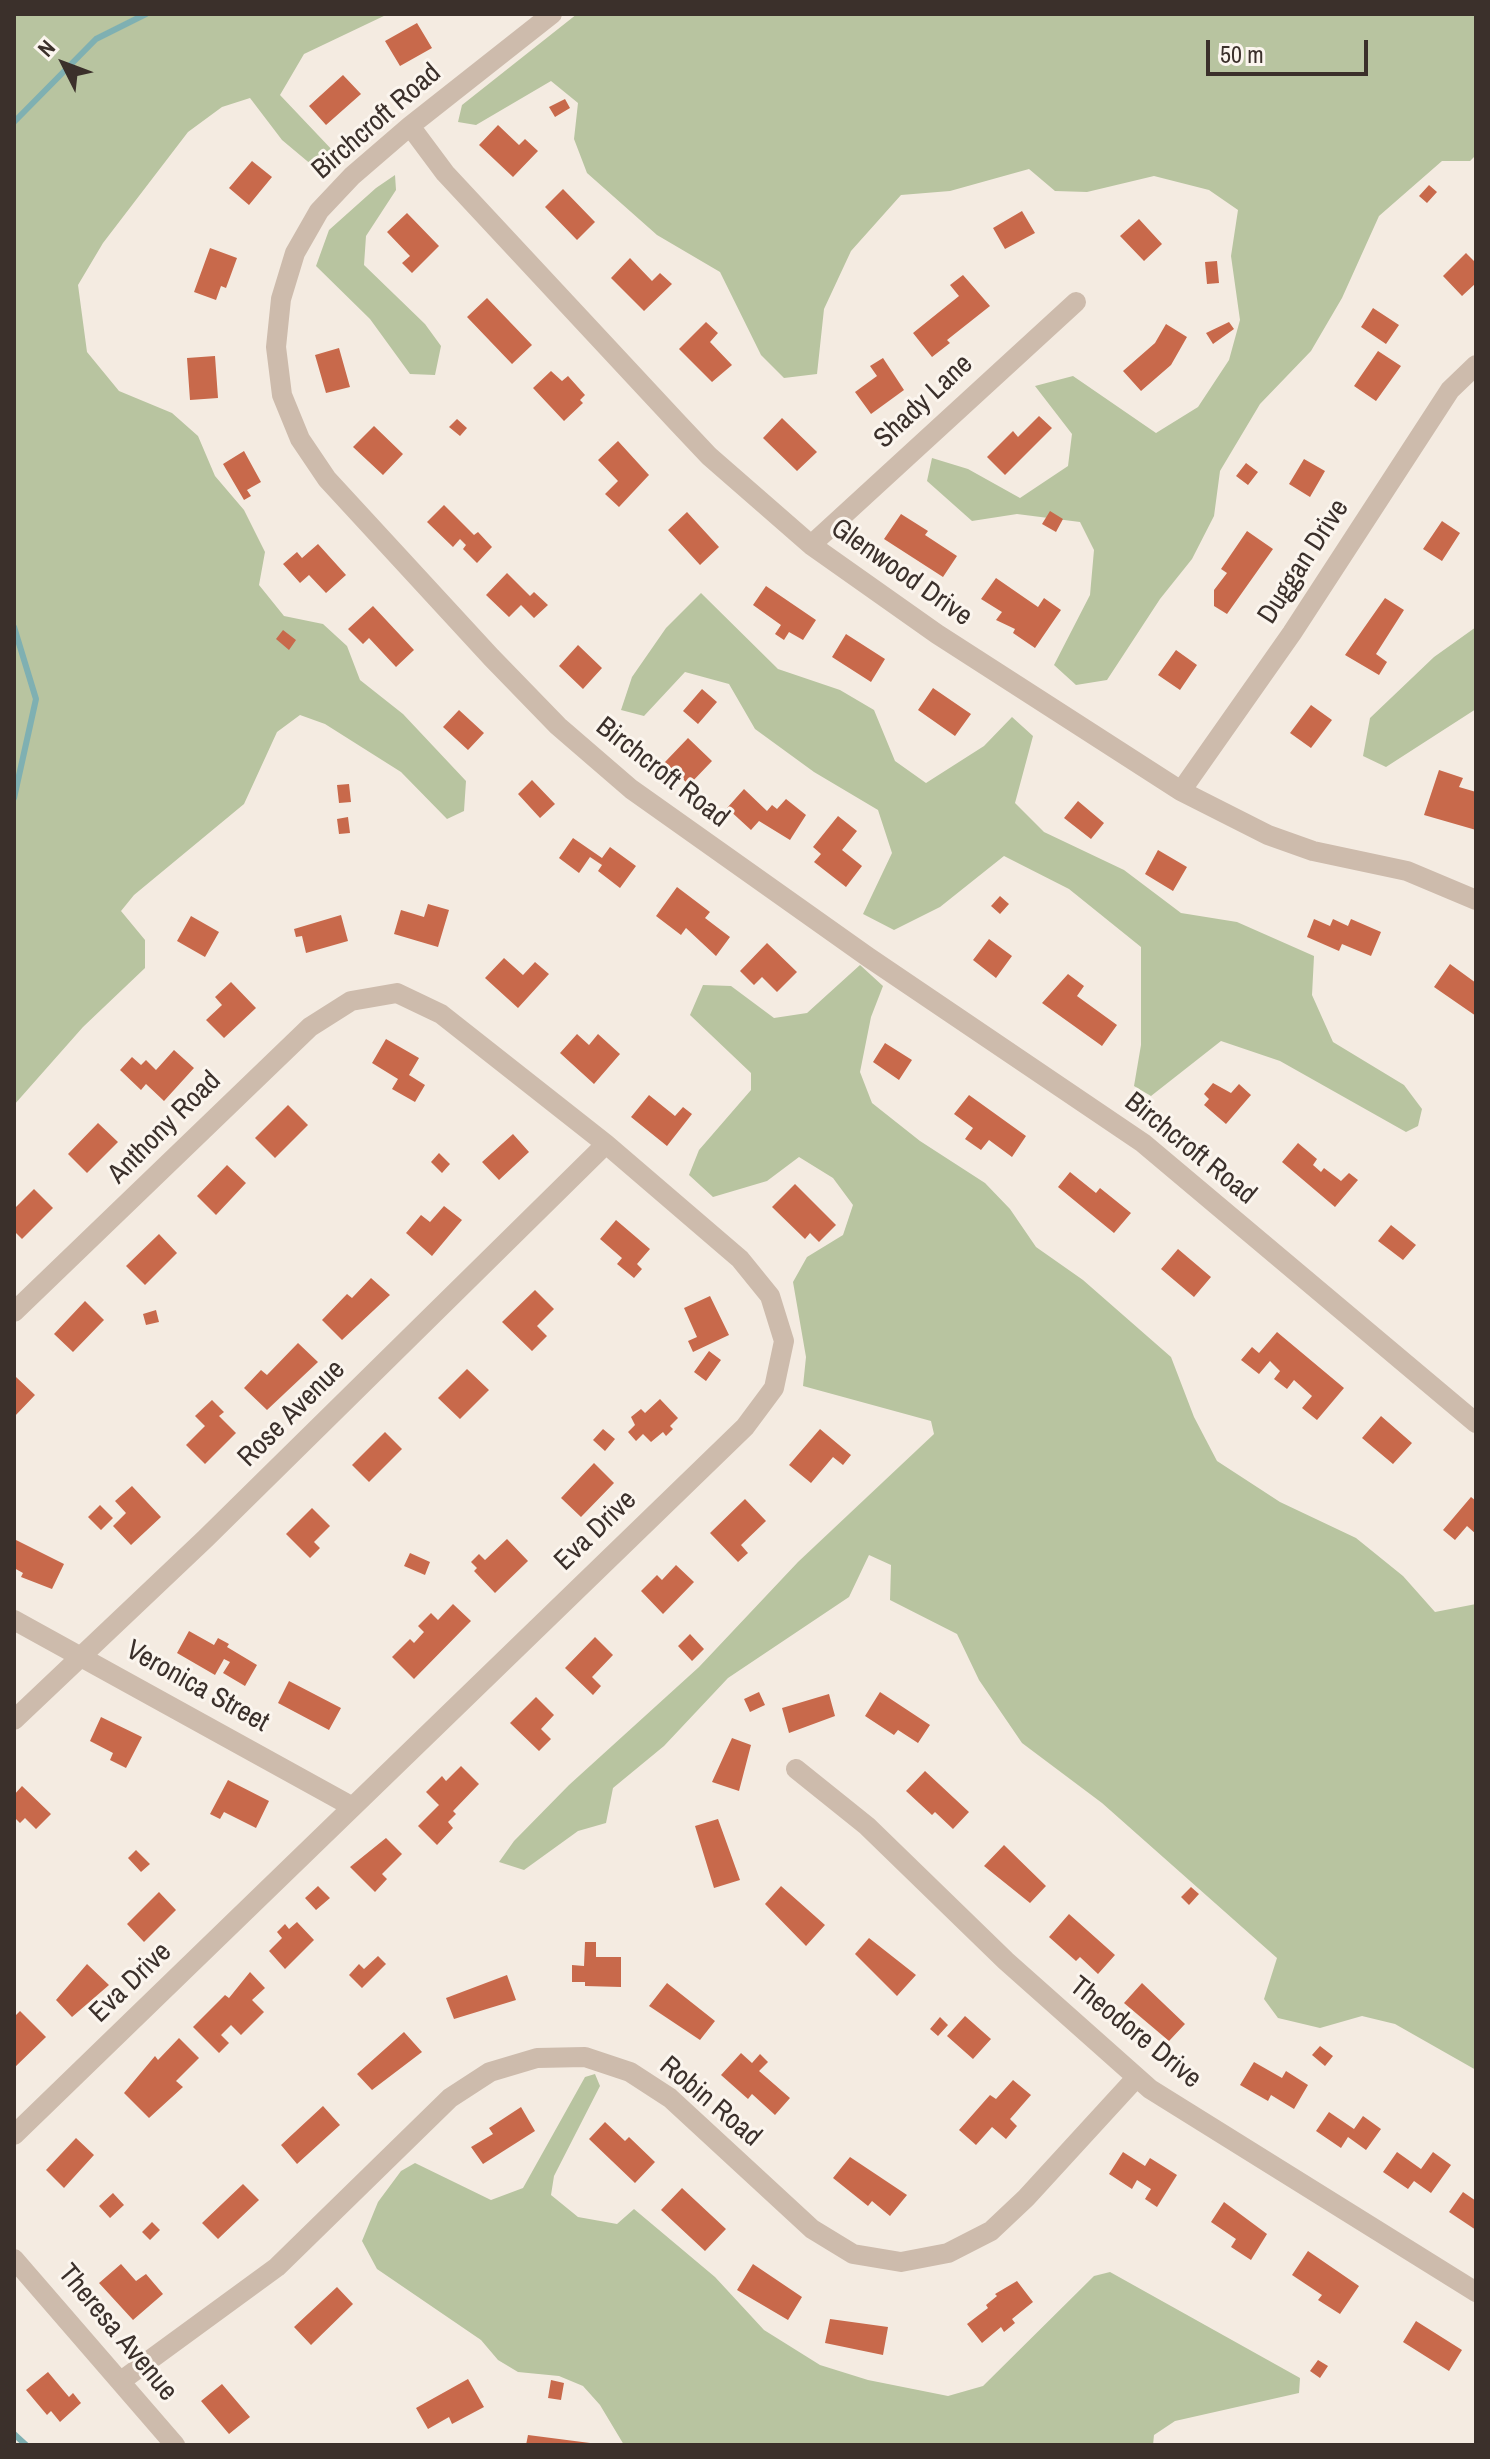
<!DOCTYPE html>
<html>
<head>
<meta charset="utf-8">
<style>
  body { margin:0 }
  #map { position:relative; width:1490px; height:2459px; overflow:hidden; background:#f4ebe1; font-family:"Archivo Narrow",sans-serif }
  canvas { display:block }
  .frame { position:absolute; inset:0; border:16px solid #3b302b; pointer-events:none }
  .north { position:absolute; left:24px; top:24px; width:80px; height:80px; -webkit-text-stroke:6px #fbf5ee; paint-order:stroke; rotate:312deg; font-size:22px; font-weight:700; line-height:32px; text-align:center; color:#3b302b }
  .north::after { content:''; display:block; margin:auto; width:28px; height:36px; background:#3b302b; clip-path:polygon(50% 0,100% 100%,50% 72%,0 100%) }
  .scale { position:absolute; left:1206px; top:40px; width:162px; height:36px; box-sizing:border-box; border:4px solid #3b302b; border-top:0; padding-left:10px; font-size:24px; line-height:28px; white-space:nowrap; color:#3b302b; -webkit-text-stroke:6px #fbf5ee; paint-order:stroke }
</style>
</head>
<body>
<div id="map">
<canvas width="1490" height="2459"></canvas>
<div class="frame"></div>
<div class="north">N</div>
<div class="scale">50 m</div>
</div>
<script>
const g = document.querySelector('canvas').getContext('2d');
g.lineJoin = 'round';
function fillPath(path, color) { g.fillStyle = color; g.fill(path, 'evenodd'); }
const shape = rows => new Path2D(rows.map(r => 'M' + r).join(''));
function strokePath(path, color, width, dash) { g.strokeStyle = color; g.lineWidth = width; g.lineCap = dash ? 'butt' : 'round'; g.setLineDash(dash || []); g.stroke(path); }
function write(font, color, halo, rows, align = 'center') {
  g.font = font + ' "Archivo Narrow",sans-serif'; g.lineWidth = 6; g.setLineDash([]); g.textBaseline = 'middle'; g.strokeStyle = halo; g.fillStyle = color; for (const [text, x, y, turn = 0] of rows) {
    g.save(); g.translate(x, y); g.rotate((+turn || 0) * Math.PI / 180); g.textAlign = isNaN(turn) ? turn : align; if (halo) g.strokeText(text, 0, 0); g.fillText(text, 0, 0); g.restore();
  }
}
fillPath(shape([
  [14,14,388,14,304,54,280,95,335,153,319,171,282,140,250,98,222,107,188,132,103,243,78,285,87,352,119,391,172,413,198,436,215,476,244,510,265,552,259,585,284,616,323,624,347,646,360,680,403,714,466,781,464,811,447,819,401,772,325,724,300,715,277,732,244,804,134,895,121,911,145,940,145,968,83,1027,14,1105],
  [577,14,1476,14,1476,155,1470,161,1442,161,1379,216,1342,298,1311,351,1260,404,1220,471,1214,516,1192,559,1160,599,1107,680,1076,685,1054,665,1090,595,1094,550,1080,522,1017,514,972,521,927,481,932,458,968,469,1020,498,1068,466,1072,434,1035,386,1073,376,1156,433,1198,407,1229,360,1240,320,1231,256,1238,210,1209,190,1154,176,1087,192,1055,191,1029,169,950,191,901,195,851,251,824,309,817,374,784,378,761,355,720,272,657,235,587,173,574,139,578,103,551,81,476,125,458,122,462,105],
  [395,175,396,190,366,236,364,265,425,324,441,346,435,375,410,374,370,319,316,266,329,230,376,188],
  [701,593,778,669,840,690,874,710,895,761,926,783,984,746,1012,717,1033,736,1015,803,1044,832,1124,870,1181,913,1237,922,1314,956,1312,995,1333,1042,1404,1085,1422,1109,1418,1126,1406,1132,1280,1061,1221,1041,1151,1096,1134,1086,1141,1045,1141,947,1069,889,1004,856,940,907,894,930,863,914,892,853,878,810,814,772,755,729,729,684,685,672,644,716,621,710,632,677,666,628],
  [1476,627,1476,709,1386,767,1363,756,1370,718,1434,657],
  [860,965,883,986,871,1017,860,1072,872,1103,920,1141,985,1183,1010,1209,1036,1247,1083,1280,1171,1357,1194,1417,1217,1461,1280,1502,1356,1538,1403,1576,1435,1612,1476,1604,1476,2070,1395,2024,1362,2016,1320,2028,1278,2018,1264,1999,1277,1958,1102,1803,1022,1743,979,1680,957,1634,890,1600,891,1565,869,1555,849,1597,728,1678,664,1746,613,1788,606,1823,578,1831,524,1870,499,1862,514,1841,569,1785,699,1667,798,1562,934,1434,931,1421,803,1386,806,1357,793,1282,807,1257,843,1235,853,1205,833,1178,799,1157,767,1181,713,1197,689,1175,699,1150,751,1090,751,1073,690,1015,703,985,731,986,774,1018,807,1013],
  [595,2074,600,2086,554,2176,551,2195,578,2217,617,2224,634,2209,715,2277,764,2330,820,2365,868,2380,948,2396,983,2386,1094,2276,1110,2272,1300,2378,1299,2393,1175,2421,1154,2435,1153,2445,624,2445,600,2405,583,2386,559,2376,518,2372,498,2360,481,2340,377,2269,362,2241,378,2202,401,2171,415,2163,491,2200,523,2188,585,2077]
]), '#b8c4a0');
strokePath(shape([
  [14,122,96,39,146,14],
  [14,627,36,699,14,798],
  [14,2434,26,2445]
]), '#7fb0b2', 6);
fillPath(shape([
  [417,23,432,48,400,66,385,41],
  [343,75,361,94,326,125,309,106],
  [565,99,570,108,555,117,549,107],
  [498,125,519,145,525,139,538,151,513,177,479,145],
  [252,161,272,177,249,205,229,188],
  [1429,185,1437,192,1427,203,1419,196],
  [563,189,595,222,577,240,545,207],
  [1022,211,1035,233,1005,249,993,228],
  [407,213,439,246,412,273,402,263,410,256,387,232],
  [1139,219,1162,244,1144,261,1120,236],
  [210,248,237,258,226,288,221,286,216,300,194,292],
  [1466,253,1476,263,1476,283,1462,296,1443,276],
  [630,258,652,281,660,273,672,284,644,311,611,278],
  [1217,261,1219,283,1207,284,1205,262],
  [963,275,990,306,947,340,950,343,932,357,913,333,959,296,950,285],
  [487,298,532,345,512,364,467,317],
  [1373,308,1399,325,1386,344,1361,327],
  [706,322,718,333,710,342,732,365,712,382,679,349],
  [1229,322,1234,329,1213,344,1206,333],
  [1166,324,1187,337,1171,365,1141,391,1123,371,1155,343],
  [339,348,350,387,326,393,315,355],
  [1378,351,1401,366,1376,401,1354,386],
  [215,356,218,398,190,400,187,358],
  [883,358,904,390,871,414,855,392,877,376,870,366],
  [551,371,562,381,568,376,585,395,580,400,583,403,564,421,533,388],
  [1039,416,1052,428,1005,475,987,457,1013,431,1018,437],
  [782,418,817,452,797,471,763,438],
  [457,419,467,428,460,436,449,427],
  [374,426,403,454,383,475,353,447],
  [618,441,649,475,619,507,605,494,618,481,598,460],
  [244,451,261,482,247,490,251,496,244,500,223,464],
  [1304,459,1325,471,1310,497,1289,484],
  [1246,463,1258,472,1248,485,1236,476],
  [444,505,474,535,478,532,492,547,477,563,463,549,466,545,460,539,453,547,427,522],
  [1050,511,1063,519,1056,532,1042,524],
  [687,512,719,547,700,565,668,530],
  [901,514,928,531,925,535,957,556,943,577,884,539],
  [1442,521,1460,533,1442,561,1423,549],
  [1247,531,1273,549,1227,614,1214,606,1214,590,1227,573,1221,569],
  [318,544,346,575,326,593,309,575,300,583,283,564,297,552,302,558],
  [507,573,530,596,534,592,548,605,534,618,521,605,509,617,486,595],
  [996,578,1038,607,1044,598,1061,610,1035,648,1013,633,1015,629,996,620,1002,612,981,599],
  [766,586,816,620,803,640,789,632,784,640,775,634,781,625,753,605],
  [1385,598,1404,610,1376,654,1387,662,1379,675,1345,655],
  [373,606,414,650,396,667,369,638,363,644,348,629],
  [283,630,296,640,289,650,276,639],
  [846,634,885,659,871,682,832,657],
  [578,645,602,668,583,689,559,666],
  [1176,650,1197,665,1180,690,1158,675],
  [933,688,971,714,955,736,918,710],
  [702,689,717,702,698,724,683,711],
  [1311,705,1332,720,1311,748,1290,733],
  [459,710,484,733,468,750,443,727],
  [688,738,712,761,689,785,665,762],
  [1439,770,1463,778,1459,787,1476,792,1476,830,1424,815],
  [532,780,555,804,540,818,518,794],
  [349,784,351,802,339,803,337,785],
  [744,789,767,811,772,805,777,809,786,799,806,815,790,840,759,821,751,830,727,808],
  [1078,801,1104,823,1091,839,1064,818],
  [838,816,857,831,842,850,862,866,846,887,814,862,821,854,813,847],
  [348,817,350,833,339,834,337,819],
  [573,838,602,858,610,847,636,866,620,888,598,871,602,865,590,857,579,873,559,858],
  [1158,850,1187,867,1173,891,1145,874],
  [677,887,710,912,705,918,730,937,716,956,686,928,681,935,656,916],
  [1000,896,1009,904,1000,914,991,906],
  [428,904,449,910,438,947,394,934,401,910,424,917],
  [341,915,348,941,306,953,302,936,296,937,294,929],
  [191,916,219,932,205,957,177,941],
  [1314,919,1330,926,1333,919,1348,926,1351,919,1381,932,1371,956,1342,944,1339,951,1307,937],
  [989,939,1012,956,996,978,973,960],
  [767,943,797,972,777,992,762,977,754,985,740,971],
  [504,958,523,975,535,962,549,974,518,1008,485,978],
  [1450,964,1476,983,1476,1016,1434,987],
  [1068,974,1084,986,1077,996,1117,1025,1102,1046,1042,1003],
  [231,982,256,1008,224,1038,206,1020,222,1005,215,997],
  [577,1034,589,1045,598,1034,620,1054,594,1084,560,1053],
  [386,1039,419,1058,409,1075,425,1085,415,1102,392,1089,398,1079,372,1063],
  [885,1043,912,1060,899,1080,873,1062],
  [174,1050,194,1068,164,1101,146,1084,141,1090,120,1070,132,1057,141,1065,146,1060,156,1070],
  [1213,1083,1231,1093,1239,1084,1251,1095,1226,1124,1204,1105,1209,1099,1204,1094],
  [649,1095,675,1116,683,1107,692,1114,667,1146,631,1117],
  [969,1095,1026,1136,1012,1157,989,1140,981,1150,965,1139,973,1128,954,1114],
  [288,1105,308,1125,275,1158,255,1138],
  [98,1123,118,1142,87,1173,68,1154],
  [513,1134,529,1152,499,1180,482,1162],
  [1298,1143,1317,1159,1313,1165,1321,1172,1324,1168,1341,1181,1349,1173,1358,1180,1335,1207,1282,1162],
  [439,1153,450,1164,442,1173,431,1162],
  [227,1165,246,1183,216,1215,197,1196],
  [1070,1172,1096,1193,1100,1188,1131,1213,1114,1233,1058,1187],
  [795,1184,836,1225,819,1242,810,1233,805,1239,772,1207],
  [34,1189,53,1208,22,1239,14,1231,14,1209],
  [444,1206,462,1220,432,1256,406,1233,421,1215,430,1222],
  [616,1220,650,1249,637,1264,642,1269,634,1278,617,1264,622,1258,600,1239],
  [1391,1225,1416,1245,1403,1260,1378,1241],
  [159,1234,177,1253,145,1285,126,1266],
  [1178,1249,1211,1277,1194,1297,1161,1269],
  [371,1278,390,1295,342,1340,322,1320,347,1294,352,1298],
  [535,1290,554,1309,537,1326,547,1336,532,1351,502,1322],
  [710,1296,729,1335,693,1352,688,1341,697,1337,684,1308],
  [85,1301,104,1320,73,1352,54,1334],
  [156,1310,159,1322,146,1325,143,1314],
  [1277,1332,1344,1388,1317,1420,1302,1408,1312,1396,1294,1380,1287,1389,1274,1379,1280,1371,1270,1361,1259,1374,1241,1360,1252,1347,1259,1353],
  [298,1343,318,1362,267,1410,244,1388,261,1370,267,1375],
  [709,1351,721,1360,706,1381,694,1372],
  [467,1369,489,1390,460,1419,438,1398],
  [16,1377,35,1395,14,1417,14,1379],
  [660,1399,678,1418,670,1426,673,1429,666,1436,663,1432,651,1442,643,1434,636,1441,628,1432,635,1425,631,1417,641,1409,645,1413],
  [212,1400,224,1412,219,1416,236,1433,205,1464,186,1445,205,1426,195,1416],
  [1381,1416,1412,1443,1393,1464,1362,1438],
  [603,1429,615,1439,605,1451,593,1440],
  [820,1429,851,1455,843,1465,833,1457,811,1483,789,1465],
  [385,1432,402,1449,369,1482,352,1465],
  [594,1463,614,1483,581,1517,561,1498],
  [132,1486,161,1517,131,1545,113,1526,126,1513,115,1501],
  [1471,1497,1476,1501,1476,1534,1467,1526,1455,1540,1443,1530],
  [745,1499,766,1521,741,1545,748,1553,738,1562,710,1533],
  [100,1505,113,1518,101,1530,88,1517],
  [312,1508,330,1526,314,1542,320,1548,310,1558,286,1534],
  [14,1539,64,1564,52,1589,21,1577,23,1573,14,1568],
  [507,1539,528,1561,495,1593,474,1571,477,1568,471,1562,479,1554,485,1560],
  [410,1553,430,1562,425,1575,404,1566],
  [676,1565,694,1582,663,1614,641,1591,657,1575,662,1580],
  [453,1604,471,1621,414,1679,392,1657,410,1639,414,1643,424,1632,418,1626,431,1613,438,1620],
  [189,1631,214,1645,218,1638,229,1644,227,1647,257,1665,245,1686,223,1673,230,1662,224,1659,215,1675,177,1653],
  [690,1634,704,1649,692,1661,678,1646],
  [595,1637,613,1655,592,1677,601,1686,593,1695,565,1668],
  [289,1681,341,1708,329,1730,278,1703],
  [759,1692,765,1705,750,1712,744,1699],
  [880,1692,930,1725,918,1743,898,1730,894,1735,865,1716],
  [829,1694,835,1716,789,1733,782,1708],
  [536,1697,554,1715,541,1729,551,1739,539,1751,510,1723],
  [101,1717,142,1737,126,1768,110,1760,113,1753,90,1741],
  [732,1738,751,1745,739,1791,712,1782],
  [461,1766,479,1784,453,1811,456,1814,448,1822,453,1828,437,1845,418,1826,439,1805,426,1792,442,1776,446,1781],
  [925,1771,969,1812,953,1829,935,1812,932,1815,906,1791],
  [228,1780,269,1801,256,1828,224,1812,220,1819,210,1814],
  [22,1786,51,1814,36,1829,25,1818,20,1823,14,1817,14,1795],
  [718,1819,740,1880,714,1888,695,1826],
  [386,1838,402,1854,382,1874,387,1879,375,1892,350,1867],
  [1004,1845,1046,1886,1030,1903,984,1866],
  [136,1850,150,1864,141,1872,128,1858],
  [318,1886,330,1898,316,1910,305,1898],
  [781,1886,825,1925,806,1946,765,1904],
  [1191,1887,1199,1894,1189,1905,1181,1897],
  [159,1892,176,1910,144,1942,127,1924],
  [1069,1914,1115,1955,1098,1974,1080,1957,1076,1961,1049,1937],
  [297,1922,314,1940,285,1969,269,1951,282,1938,277,1932,285,1924,289,1929],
  [869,1938,916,1975,897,1996,855,1954],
  [585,1942,596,1942,596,1957,621,1957,621,1987,585,1986,585,1982,572,1982,572,1965,584,1966],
  [378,1956,386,1964,362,1988,349,1975,359,1964,364,1969],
  [87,1964,109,1985,72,2017,56,2000],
  [250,1972,265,1988,252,2000,264,2012,241,2035,231,2025,221,2035,229,2043,219,2053,193,2027,225,1995,229,1998],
  [507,1975,516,2000,454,2019,446,1998],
  [667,1983,715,2021,700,2040,649,2006],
  [1142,1983,1185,2024,1169,2041,1124,2003],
  [20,2011,46,2037,14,2068,14,2017],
  [965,2016,991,2039,973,2059,947,2036],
  [940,2017,948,2025,938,2036,930,2029],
  [404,2032,422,2052,372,2090,357,2074],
  [179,2038,199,2058,176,2081,183,2087,149,2118,124,2093,155,2056,158,2060],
  [1320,2046,1333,2056,1325,2066,1312,2055],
  [741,2053,752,2063,760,2054,768,2062,759,2071,790,2098,775,2115,752,2094,748,2099,721,2075],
  [1254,2062,1282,2078,1286,2071,1308,2085,1294,2109,1271,2095,1268,2101,1240,2085],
  [1013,2080,1031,2095,1010,2119,1017,2126,1006,2139,992,2127,976,2145,959,2130,990,2095,996,2099],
  [323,2106,340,2125,297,2164,281,2145],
  [521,2107,535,2131,483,2164,471,2147,493,2134,489,2128],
  [1329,2112,1354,2129,1363,2116,1381,2129,1366,2150,1348,2137,1341,2148,1316,2131],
  [605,2122,625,2141,629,2137,655,2162,635,2183,589,2139],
  [76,2138,94,2155,64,2188,46,2170],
  [1123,2152,1145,2166,1150,2158,1177,2175,1157,2207,1145,2199,1151,2189,1137,2180,1132,2189,1109,2174],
  [1397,2152,1421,2169,1433,2152,1451,2165,1431,2193,1414,2181,1408,2189,1383,2172],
  [850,2157,907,2195,890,2216,872,2201,868,2206,833,2178],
  [243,2184,259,2200,218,2239,202,2223],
  [682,2188,726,2229,705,2251,661,2210],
  [1463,2192,1476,2201,1476,2230,1449,2212],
  [113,2193,124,2205,110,2218,99,2206],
  [1224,2202,1267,2234,1251,2260,1231,2247,1236,2239,1211,2222],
  [152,2222,160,2230,150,2240,142,2232],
  [1308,2251,1359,2286,1340,2314,1318,2300,1322,2295,1292,2275],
  [121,2264,136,2281,146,2274,163,2294,133,2320,99,2283],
  [753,2264,802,2297,788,2320,737,2290],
  [1017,2281,1033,2302,1012,2319,1015,2323,1004,2332,1001,2327,982,2343,967,2324,988,2308,986,2305,997,2296,995,2294],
  [337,2287,353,2304,311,2345,294,2327],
  [830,2319,888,2327,883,2355,825,2343],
  [1416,2321,1462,2350,1449,2371,1403,2342],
  [1318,2360,1328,2366,1320,2378,1310,2371],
  [48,2372,69,2397,73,2393,81,2403,60,2422,51,2411,47,2415,26,2390],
  [468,2379,484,2407,452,2424,449,2417,428,2429,416,2408],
  [551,2380,564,2383,561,2400,548,2398],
  [222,2384,250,2417,229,2434,201,2401],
  [528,2435,590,2443,590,2445,526,2445]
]), '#c8694b');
strokePath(shape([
  [552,14,410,126,352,176,319,211,295,253,281,299,276,347,282,395,300,439,327,479,491,657,558,726,631,789,868,957,1143,1143,1476,1423],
  [410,126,445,173,676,421,709,456,811,545,937,634,1181,791,1268,835,1313,851,1407,871,1476,900],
  [811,545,1076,302],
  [1181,791,1292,633,1450,390,1476,365],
  [14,1312,310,1027,351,1001,397,993,441,1014,606,1144,740,1259,770,1296,784,1341,774,1388,745,1427,14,2135],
  [14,1620,351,1806],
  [14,1720,205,1539,606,1144],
  [796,1769,867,1826,1006,1961,1150,2089,1476,2292],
  [14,2259,175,2445],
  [121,2381,277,2267,450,2098,490,2072,537,2058,585,2057,630,2072,670,2098,812,2229,853,2254,901,2262,948,2253,991,2231,1026,2198,1136,2078]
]), '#cdbbac', 20);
write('28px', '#3b302b', '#fbf5ee', [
  ["Birchcroft Road",377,122,-41],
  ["Shady Lane",924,402,-43],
  ["Duggan Drive",1304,562,-57],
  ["Glenwood Drive",901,573,35],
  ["Birchcroft Road",662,773,38],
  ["Anthony Road",165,1128,-45],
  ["Birchcroft Road",1190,1149,39],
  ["Rose Avenue",292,1414,-45],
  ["Eva Drive",596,1531,-44],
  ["Veronica Street",197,1687,29],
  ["Eva Drive",131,1983,-44],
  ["Theodore Drive",1135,2033,39],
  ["Robin Road",710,2102,40],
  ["Theresa Avenue",117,2333,50]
]);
</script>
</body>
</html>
